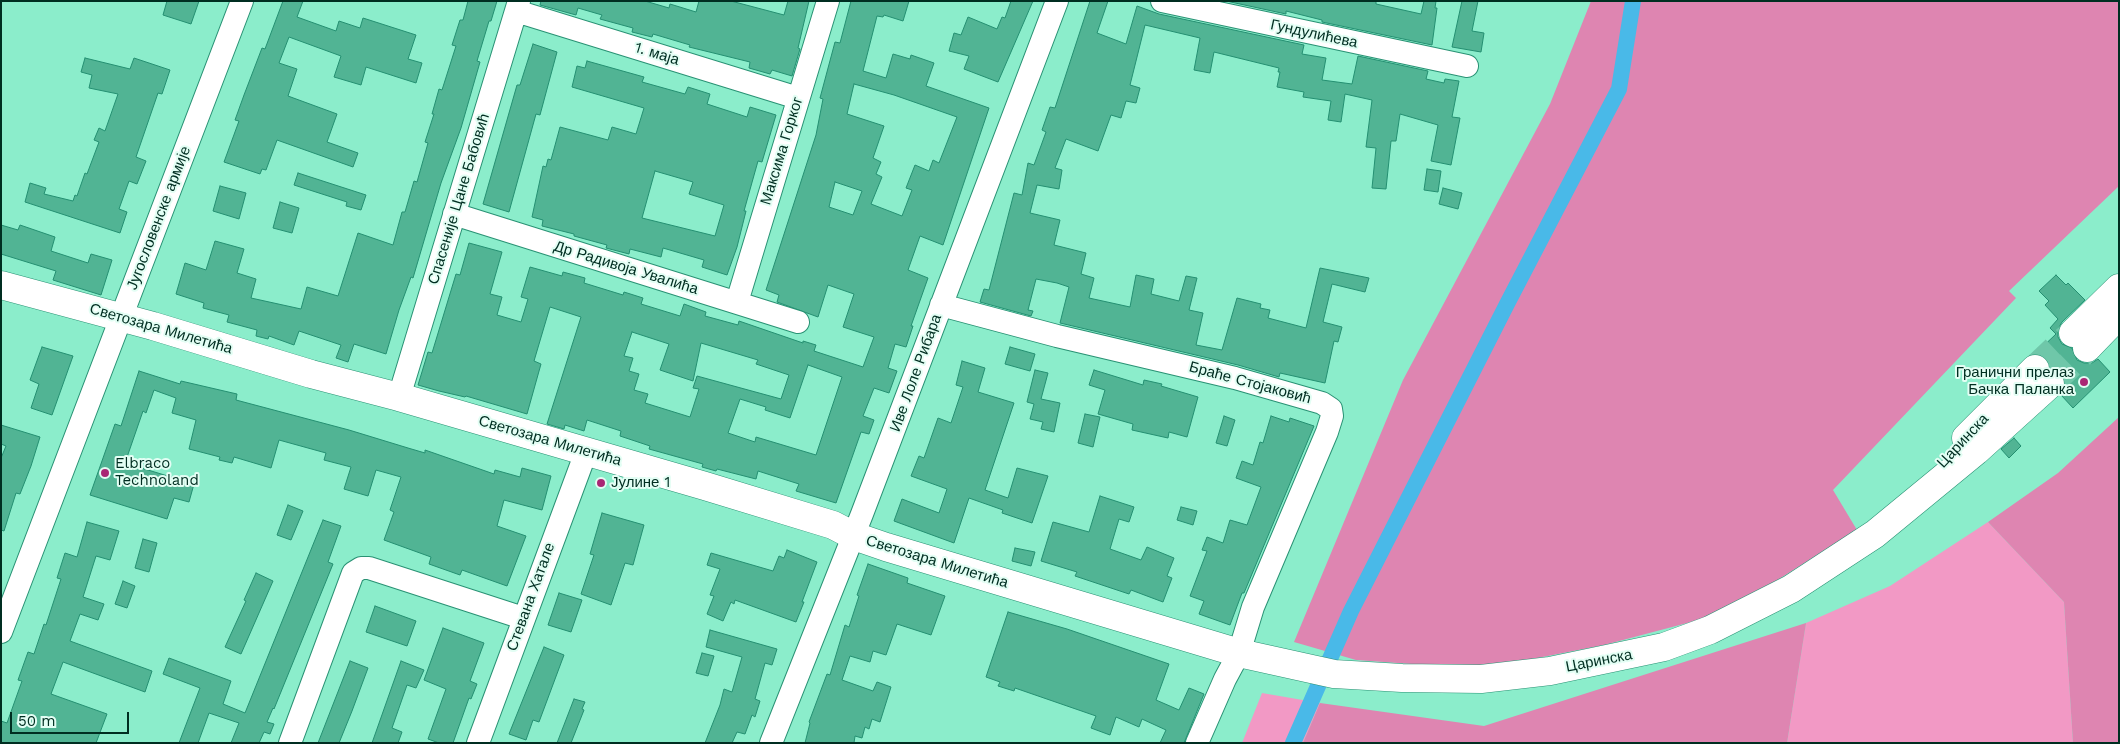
<!DOCTYPE html>
<html>
<head>
<meta charset="utf-8">
<style>
  body { margin:0 }
  #map { position:relative; width:2120px; height:744px; overflow:hidden; background:#8bedcb; font-family:"Work Sans",sans-serif }
  canvas { display:block }
  .frame { position:absolute; inset:0; border:2px solid #002e21; pointer-events:none }
  .scale { position:absolute; left:10px; top:712px; width:119px; height:22px; box-sizing:border-box; border:2px solid #002e21; border-top:0; padding-left:6px; font-size:15px; line-height:18px; white-space:nowrap; color:#002e21; -webkit-text-stroke:4px #e3fef4; paint-order:stroke }
</style>
</head>
<body>
<div id="map">
<canvas width="2120" height="744"></canvas>
<div class="frame"></div>
<div class="scale">50 m</div>
</div>
<script>
const g = document.querySelector('canvas').getContext('2d');
g.lineJoin = 'round';
function fillPath(path, color) { g.fillStyle = color; g.fill(path, 'evenodd'); }
const shape = rows => new Path2D(rows.map(r => 'M' + r).join(''));
function strokePath(path, color, width, dash) { g.strokeStyle = color; g.lineWidth = width; g.lineCap = dash ? 'butt' : 'round'; g.setLineDash(dash || []); g.stroke(path); }
function write(font, color, halo, rows, align = 'center') {
  g.font = font + ' "Work Sans",sans-serif'; g.lineWidth = 4; g.setLineDash([]); g.textBaseline = 'middle'; g.strokeStyle = halo; g.fillStyle = color; for (const [text, x, y, turn = 0] of rows) {
    g.save(); g.translate(x, y); g.rotate((+turn || 0) * Math.PI / 180); g.textAlign = isNaN(turn) ? turn : align; if (halo) g.strokeText(text, 0, 0); g.fillText(text, 0, 0); g.restore();
  }
}
fillPath(shape([
  [1988,522,2064,602,2073,743,1787,743,1806,623,1890,586],
  [1262,693,1320,703,1303,743,1242,743]
]), '#f299c5');
fillPath(shape([
  [1591,1,2119,1,2119,186,2009,291,2016,298,1833,490,1857,530,1725,613,1604,645,1481,669,1356,660,1294,642,1403,380,1550,104],
  [2119,417,2119,743,2073,743,2064,602,1988,522,2058,473],
  [1806,623,1787,743,1303,743,1320,703,1484,726]
]), '#de85b1');
strokePath(shape([
  [1293,743,1351,611,1507,304,1619,89,1633,1]
]), '#49b9e8', 16);
const building = shape([
  [167,1,199,1,191,24,163,15,167,1],
  [283,1,303,1,297,17,336,31,339,21,360,28,363,18,416,35,408,59,422,63,416,83,366,67,361,85,334,77,341,56,289,37,279,63,297,69,288,96,337,114,327,142,358,153,353,167,277,140,266,170,262,169,260,174,224,162,239,121,235,120,244,95,262,48,265,49,283,1],
  [468,1,497,1,491,21,489,21,477,61,480,62,461,128,441,183,413,278,411,277,399,310,386,354,354,344,348,362,336,358,341,345,299,331,294,345,269,336,268,339,256,336,257,330,227,322,229,315,203,308,204,303,176,294,185,263,206,270,215,241,244,249,237,273,256,279,251,298,301,309,307,287,338,296,358,233,393,245,402,212,405,212,414,181,417,182,428,143,425,142,434,114,432,114,439,89,442,90,456,46,452,45,460,20,463,20,468,1],
  [541,1,645,1,669,8,670,4,696,12,699,1,731,1,784,15,788,1,809,1,798,48,800,49,792,76,772,70,770,74,749,68,750,62,689,47,690,45,653,34,652,37,632,32,633,28,600,19,602,15,578,8,576,15,540,5,541,1],
  [851,1,909,1,903,21,884,15,883,17,877,16,863,71,886,78,893,54,910,59,911,55,934,63,926,86,989,108,943,245,920,236,908,270,928,278,911,326,913,326,906,347,895,344,888,368,897,371,889,393,874,388,863,416,874,420,869,434,861,432,836,503,796,491,799,484,758,471,756,479,717,469,716,471,702,467,703,464,649,449,650,446,620,436,621,431,587,420,584,431,565,425,564,429,547,424,581,317,550,307,534,361,541,364,527,414,466,396,465,397,439,391,418,385,428,352,432,353,456,274,460,275,469,243,502,252,490,294,502,297,497,315,521,322,528,299,521,297,530,267,562,276,563,272,585,278,584,283,623,295,624,292,643,298,641,304,680,316,684,304,706,312,705,316,738,325,739,321,803,343,803,341,816,345,814,351,863,367,874,337,843,327,854,294,828,285,818,317,777,302,779,295,766,290,816,135,823,99,820,98,835,42,840,43,851,1],
  [854,84,894,95,957,117,939,163,933,160,929,171,915,165,906,188,912,190,902,216,871,204,882,177,876,174,881,162,873,158,884,126,847,114,854,84],
  [835,182,862,191,853,215,829,207,835,182],
  [632,332,669,344,660,370,693,381,701,343,758,360,756,364,789,375,781,399,697,376,693,388,699,389,690,417,645,403,648,394,634,390,639,374,629,371,633,358,624,356,632,332],
  [808,365,842,377,816,455,756,437,755,442,728,433,740,399,766,407,765,410,790,418,808,365],
  [1011,1,1033,1,998,82,964,69,969,56,949,51,954,33,961,35,968,17,997,29,1002,17,1005,18,1011,1],
  [1090,1,1108,1,1097,33,1126,44,1137,6,1159,14,1304,45,1302,54,1326,58,1322,80,1352,84,1358,56,1428,71,1426,79,1444,83,1445,79,1459,81,1452,117,1460,118,1451,165,1431,161,1438,125,1400,114,1396,141,1391,141,1386,189,1372,188,1376,148,1366,147,1372,100,1345,94,1341,122,1328,120,1331,101,1303,97,1304,92,1277,87,1280,72,1278,72,1279,68,1214,52,1210,73,1194,70,1200,38,1145,25,1130,85,1140,88,1136,103,1126,101,1121,118,1111,115,1098,151,1066,139,1055,168,1062,170,1059,189,1037,185,1030,213,1060,220,1054,245,1086,253,1081,274,1094,278,1089,298,1130,307,1136,275,1154,279,1151,294,1179,301,1186,276,1197,278,1189,310,1203,313,1196,345,1222,350,1237,298,1261,304,1260,308,1270,310,1268,318,1306,328,1320,268,1369,278,1365,292,1332,284,1323,322,1342,327,1338,342,1334,341,1325,383,1280,373,1279,377,1238,365,1060,323,1069,287,1057,283,1036,279,1028,310,1033,311,1031,316,980,302,984,289,989,290,1014,193,1022,195,1028,163,1034,165,1046,132,1042,130,1050,107,1055,108,1090,1],
  [1226,1,1376,1,1376,4,1421,14,1424,1,1436,1,1435,8,1437,8,1432,45,1322,22,1322,20,1286,11,1286,14,1226,1],
  [1462,1,1478,1,1472,31,1484,33,1481,52,1452,47,1462,1],
  [533,44,557,52,540,115,536,114,509,212,483,204,517,85,520,85,533,44],
  [85,58,130,69,134,58,170,70,162,94,158,93,136,157,146,161,137,184,129,181,119,209,127,212,120,233,25,202,30,183,46,188,44,194,73,201,75,195,77,196,85,173,87,174,99,142,94,140,99,128,105,131,118,94,89,88,92,75,81,72,85,58],
  [587,61,644,77,642,82,685,94,688,87,710,94,707,104,747,117,750,107,776,115,762,162,758,161,744,211,746,211,737,247,727,275,702,267,704,260,663,248,661,257,630,249,629,254,606,248,607,245,574,236,574,234,542,226,543,220,532,217,543,166,546,167,548,159,551,160,560,127,608,140,612,127,636,134,644,108,572,87,577,66,585,68,587,61],
  [655,171,693,182,689,194,724,205,715,236,642,218,655,171],
  [1427,169,1441,171,1438,192,1424,190,1427,169],
  [298,173,366,195,361,210,346,206,347,202,294,185,298,173],
  [220,186,246,193,239,219,213,211,220,186],
  [1443,188,1462,193,1458,209,1439,204,1443,188],
  [280,202,299,208,292,233,273,228,280,202],
  [1,225,18,230,20,225,55,237,51,251,88,263,91,254,112,260,101,295,53,280,56,271,1,254,1,225],
  [2056,275,2066,285,2068,283,2085,300,2062,322,2058,329,2058,337,2062,344,2072,348,2077,360,2084,363,2092,363,2098,359,2110,372,2073,408,2061,395,2065,388,2065,380,2062,374,2055,369,2050,369,2046,358,2035,354,2056,334,2050,328,2058,319,2045,305,2049,301,2039,291,2056,275],
  [42,347,73,356,52,415,31,408,39,384,30,380,42,347],
  [1010,347,1035,354,1030,371,1005,364,1010,347],
  [962,361,985,368,978,392,1014,403,985,490,1008,498,1017,468,1048,476,1032,523,1002,513,1003,510,969,498,954,543,894,521,902,499,939,513,947,489,911,476,919,456,924,458,938,418,951,423,963,387,956,385,962,361],
  [1035,370,1048,373,1041,399,1060,403,1054,432,1041,429,1043,422,1030,419,1034,404,1027,402,1035,370],
  [1094,370,1143,385,1144,380,1162,384,1161,386,1198,397,1187,437,1169,432,1168,438,1132,430,1133,424,1098,414,1105,390,1089,385,1094,370],
  [139,371,180,384,181,381,237,394,236,400,349,430,408,448,425,453,425,450,494,474,495,470,520,477,522,468,551,476,542,510,504,500,497,526,526,536,507,586,462,570,460,575,429,564,431,557,384,540,394,512,390,510,401,477,376,470,368,496,344,489,351,467,324,460,326,453,279,440,271,468,234,457,232,463,219,460,220,457,189,449,196,420,172,413,176,398,154,390,146,413,143,411,125,463,194,484,189,502,174,498,167,519,90,495,115,424,121,426,139,371],
  [1085,414,1100,417,1093,447,1078,443,1085,414],
  [1224,416,1235,420,1227,446,1216,443,1224,416],
  [1271,416,1289,422,1290,418,1314,426,1244,593,1242,593,1230,625,1199,614,1204,601,1190,596,1207,551,1202,550,1207,537,1223,543,1230,520,1247,525,1261,487,1236,478,1242,461,1253,465,1260,442,1263,443,1271,416],
  [1,425,40,437,31,466,20,494,16,493,4,531,1,530,1,458,6,446,1,444,1,425],
  [2014,438,2021,446,2009,458,2001,449,2014,438],
  [1100,496,1134,507,1129,522,1119,519,1110,549,1141,560,1147,547,1174,558,1167,576,1172,578,1163,602,1131,590,1129,594,1075,576,1077,572,1041,561,1053,522,1089,532,1100,496],
  [288,505,303,511,291,540,277,535,288,505],
  [1181,507,1197,511,1193,525,1177,520,1181,507],
  [602,513,644,525,633,565,625,563,611,605,581,594,594,555,590,554,602,513],
  [323,520,341,526,328,562,333,564,274,709,273,708,267,722,274,724,270,734,264,732,259,743,231,743,239,723,209,713,198,743,179,743,200,688,163,674,169,658,231,681,223,704,245,713,323,520],
  [87,522,119,531,110,560,96,556,83,597,104,604,98,620,80,614,70,641,152,671,145,692,63,662,51,694,107,714,96,743,1,743,1,721,7,723,22,681,18,680,28,652,34,654,44,624,46,625,61,579,57,578,65,553,77,557,87,522],
  [143,539,157,543,149,572,135,568,143,539],
  [1015,548,1035,552,1031,566,1012,561,1015,548],
  [787,550,817,562,802,602,804,602,796,622,735,600,734,604,731,602,723,621,707,614,714,596,710,595,720,569,707,565,711,553,773,571,779,556,784,558,787,550],
  [868,564,908,578,907,583,945,596,931,635,897,624,886,655,873,651,870,662,850,656,842,680,873,691,877,682,891,687,880,722,872,719,869,729,865,727,862,738,855,736,854,743,805,743,810,723,809,722,827,674,830,675,845,625,849,627,859,596,857,595,868,564],
  [256,573,273,581,241,654,225,647,246,601,244,600,256,573],
  [123,581,135,586,127,608,115,604,123,581],
  [559,593,582,600,571,632,548,625,559,593],
  [375,606,416,621,407,646,366,632,375,606],
  [1008,612,1067,629,1169,664,1156,700,1179,710,1189,688,1204,694,1184,743,1160,743,1166,730,1142,719,1139,727,1116,717,1110,735,1091,728,1096,716,1015,688,1014,691,998,686,1000,682,986,677,1008,612],
  [443,628,484,643,470,681,477,684,471,699,469,698,453,743,439,743,428,739,446,689,424,680,443,628],
  [710,630,777,649,772,665,765,663,755,699,760,701,755,717,752,715,745,734,737,732,732,743,705,743,720,705,724,689,732,692,742,657,706,647,710,630],
  [544,647,564,655,539,722,533,720,526,740,509,734,544,647],
  [702,653,714,656,708,676,696,673,702,653],
  [350,661,368,668,352,711,339,743,318,743,350,661],
  [401,661,424,670,416,688,407,685,392,728,402,732,398,743,372,743,401,661],
  [574,699,585,702,582,709,584,710,571,743,557,743,574,699]
]);
fillPath(building, '#51b494');
strokePath(building, '#248f71', 1);
strokePath(shape([
  [2035,369,2073,333],
  [2050,384,2087,348]
]), '#6fc7a9', 28, [28, 14]);
const minor = shape([
  [1162,1,1467,66],
  [516,11,798,98],
  [454,214,798,322],
  [737,302,828,1],
  [941,305,1057,336,1235,378,1322,403,1331,409,1332,416,1327,432,1253,607,1239,653,1225,679,1197,743],
  [399,397,519,1],
  [1,632,242,1],
  [290,743,353,573,361,568,369,568,523,618],
  [478,743,586,452],
  [771,743,862,514,1057,1]
]);
const major = shape([
  [1,285,153,326,311,374,399,397,705,486,833,525,854,536,886,547,1239,653,1334,674,1402,678,1481,679,1550,671,1664,647,1710,630,1791,589,1875,534,1976,451,2050,384],
  [2073,333,2119,288],
  [2087,348,2119,315],
  [1966,438,2035,369]
]);
strokePath(minor, '#299274', 24);
strokePath(major, '#299274', 29);
strokePath(minor, '#fff', 22);
strokePath(major, '#fff', 28);
for (const [x, y, r, color] of [
  [2084,382,5,"#a92774"],
  [105,473,5,"#a92774"],
  [601,483,5,"#a92774"]
]) { const dot = new Path2D(); dot.arc(x, y, r, 0, 2 * Math.PI); g.fillStyle = color; g.fill(dot); strokePath(dot, '#e3fef4', 2); }
write('15px', '#002e21', '#e3fef4', [
  ["Гундулићева",1314,34,12],
  ["1. маја",657,54,17],
  ["Максима Горког",782,151,-73],
  ["Спасеније Цане Бабовић",459,199,-73],
  ["Југословенске армије",159,218,-69],
  ["Др Радивоја Увалића",626,268,17],
  ["Светозара Милетића",161,329,16],
  ["Иве Лоле Рибара",916,373,-70],
  ["Браће Стојаковић",1250,383,15],
  ["Светозара Милетића",550,441,16],
  ["Царинска",1963,441,-47],
  ["Светозара Милетића",937,562,17],
  ["Стевана Хатале",531,597,-70],
  ["Царинска",1599,661,-11]
]);
write('15px', '#002e21', '#e3fef4', [
  ["Гранични прелаз",2074,373,"right"],
  ["Бачка Паланка",2074,390,"right"],
  ["Elbraco",115,464],
  ["Technoland",115,481],
  ["Јулине 1",611,483]
], 'left');
</script>
</body>
</html>
